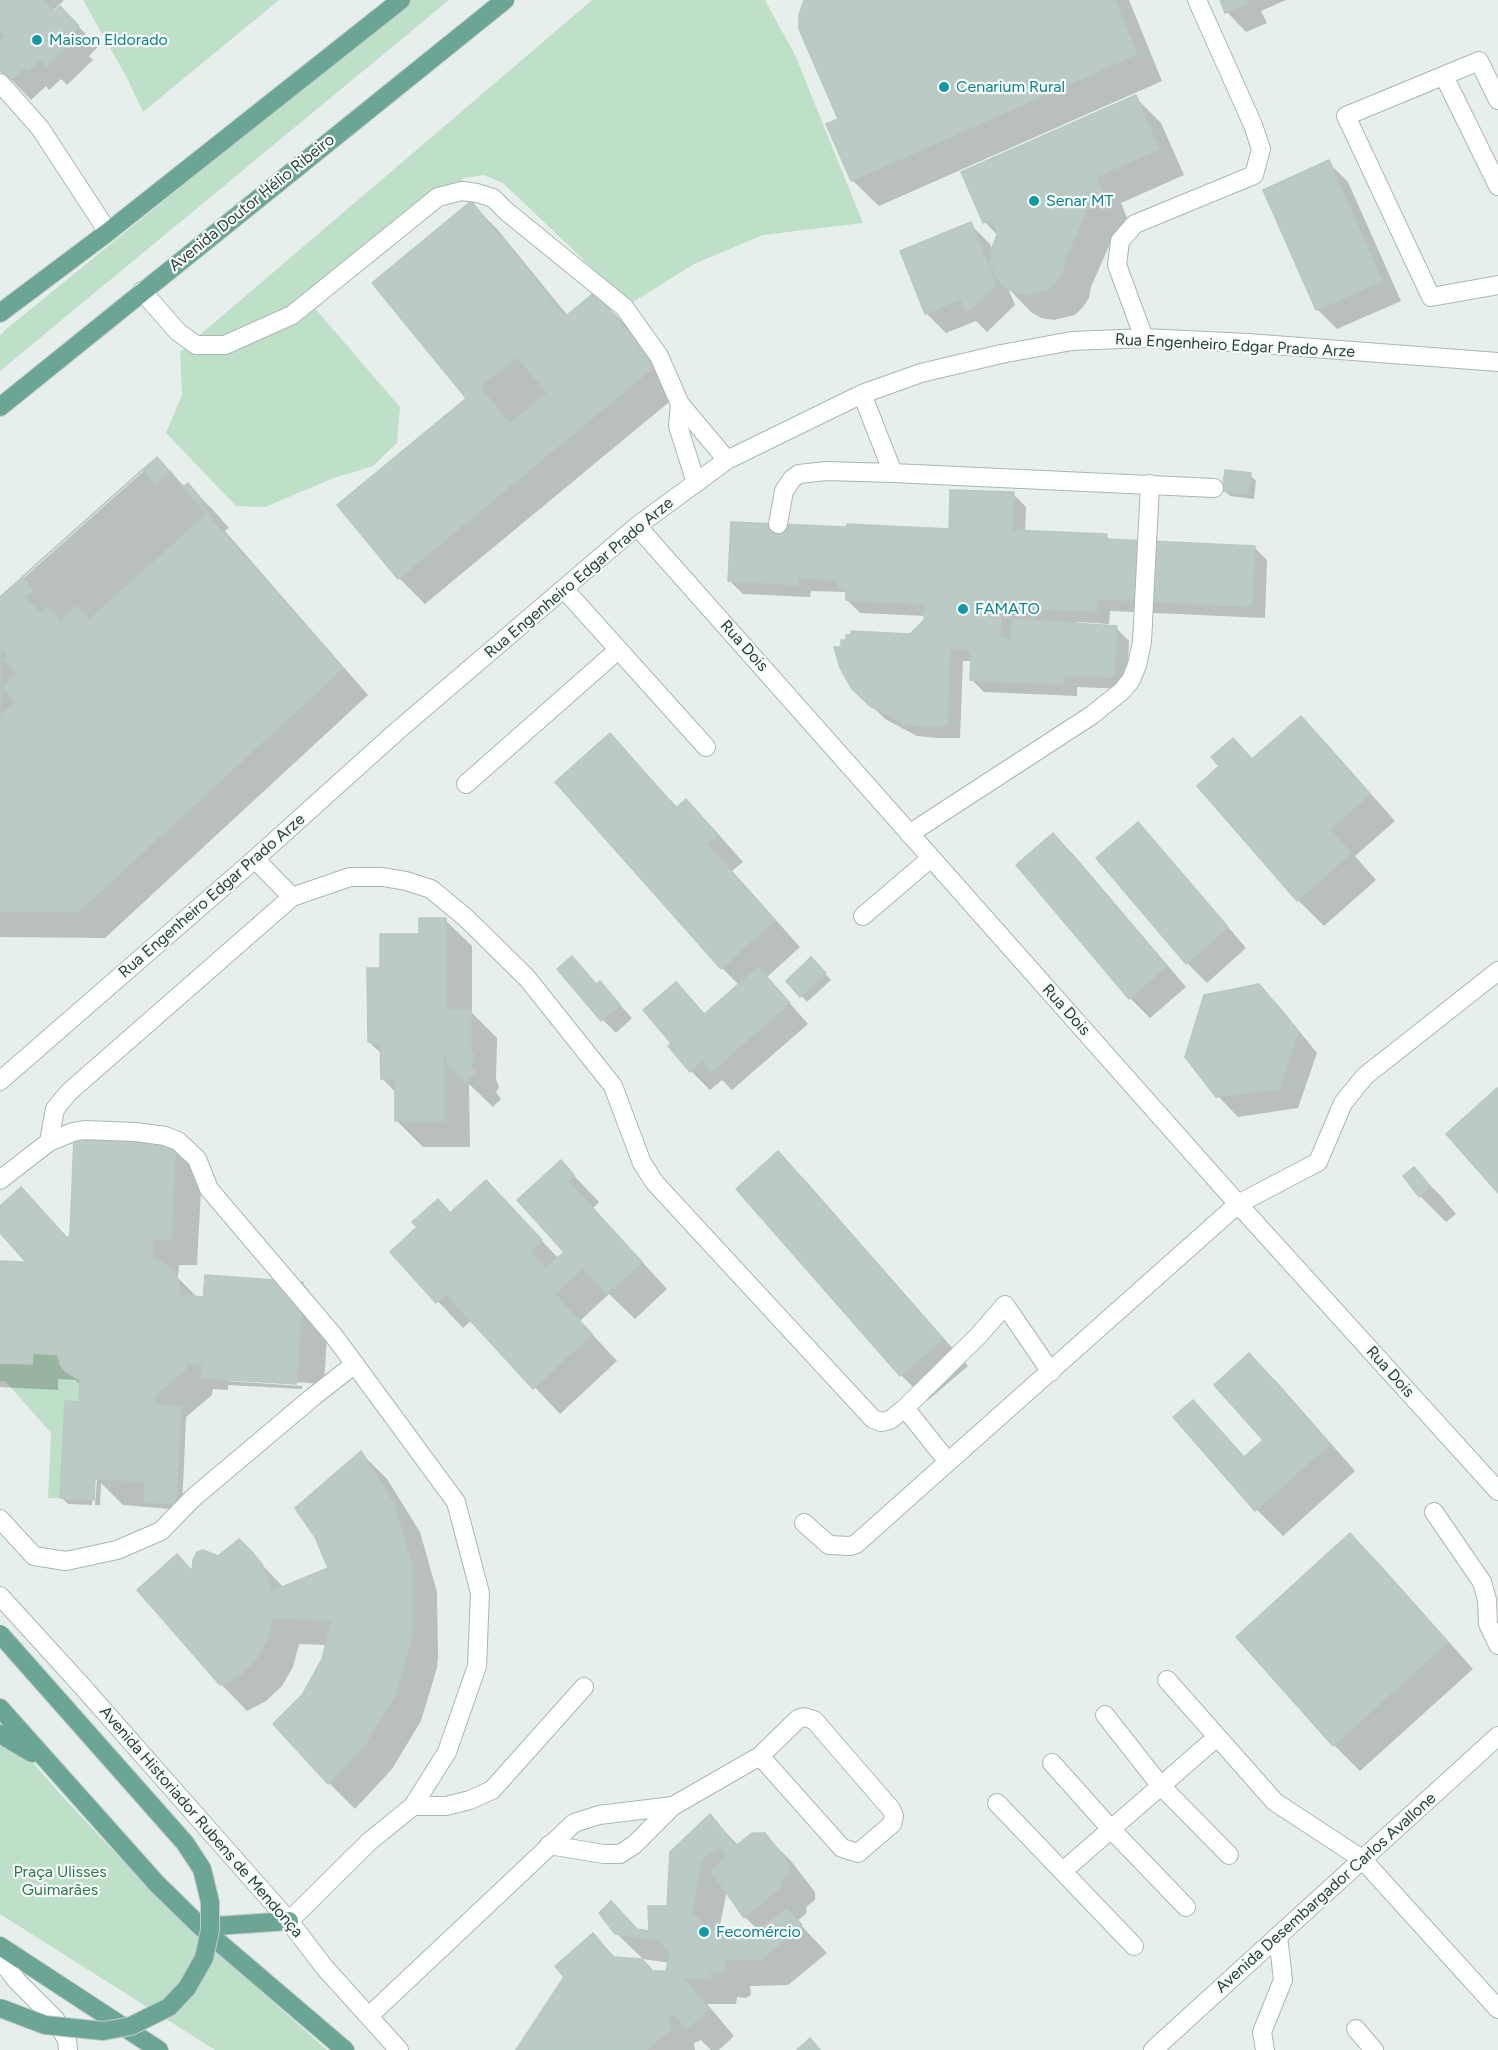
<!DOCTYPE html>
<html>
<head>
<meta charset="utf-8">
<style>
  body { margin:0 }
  canvas { display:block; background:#e6efeb }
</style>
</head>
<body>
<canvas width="1498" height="2050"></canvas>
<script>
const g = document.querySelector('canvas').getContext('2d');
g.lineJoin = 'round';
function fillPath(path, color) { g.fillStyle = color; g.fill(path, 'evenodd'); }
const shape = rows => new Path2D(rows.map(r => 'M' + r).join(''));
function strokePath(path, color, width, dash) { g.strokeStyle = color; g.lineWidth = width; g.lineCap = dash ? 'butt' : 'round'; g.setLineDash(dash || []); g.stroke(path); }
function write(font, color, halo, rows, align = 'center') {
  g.font = font + ' Figtree,sans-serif'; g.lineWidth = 4.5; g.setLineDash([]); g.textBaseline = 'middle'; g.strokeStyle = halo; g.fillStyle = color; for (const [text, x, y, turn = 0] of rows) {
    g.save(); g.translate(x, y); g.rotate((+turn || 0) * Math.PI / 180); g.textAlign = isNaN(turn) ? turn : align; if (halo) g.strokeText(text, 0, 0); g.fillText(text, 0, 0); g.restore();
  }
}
fillPath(shape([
  [83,0,279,0,143,112,127,78],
  [411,0,449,0,0,371,0,336,5,330],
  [592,0,765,0,795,55,863,223,763,235,694,264,630,304,503,183,484,175,464,178,312,305,400,407,397,443,373,466,334,478,265,507,236,506,166,433,182,395,180,352],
  [33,1353,58,1355,60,1364,66,1372,80,1380,79,1402,65,1401,60,1498,48,1498,51,1433,5,1381,0,1381,0,1363,32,1364],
  [0,1725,62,1796,162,1903,327,2050,215,2050,0,1914]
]), '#bfe0c8');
fillPath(shape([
  [0,0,64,0,49,15,51,17,60,9,80,28,98,47,89,56,93,60,67,85,61,79,49,90,46,86,31,100,0,68],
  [806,0,1129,0,1162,81,879,206,852,180,840,120],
  [1221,0,1286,0,1261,11,1267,23,1246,32,1227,12],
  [1135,97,1161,123,1184,175,1121,203,1127,218,1113,237,1091,287,1089,298,1083,307,1075,315,1054,320,1041,318,1031,312,1008,288,1015,305,987,332,976,321,946,333,926,313,970,224,990,244,993,250,998,236,985,222,963,173],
  [1328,162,1348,182,1401,301,1337,329,1317,309],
  [471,203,497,229,568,316,595,294,621,320,680,393,425,604,399,578,468,398,374,283],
  [157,459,185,487,188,485,214,511,229,528,225,531,368,695,105,938,0,937,0,599],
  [1250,475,1256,481,1254,499,1230,496,1224,490],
  [1013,494,1026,507,1025,532,1106,536,1111,541,1254,547,1267,560,1265,618,1110,611,1109,624,1077,622,1077,625,1116,628,1129,641,1127,689,1077,687,1077,696,984,692,971,679,972,661,963,661,960,738,938,738,917,736,885,719,854,688,911,635,925,621,926,616,860,613,847,600,847,595,845,592,811,591,810,597,743,594,730,581,950,531],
  [1301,718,1327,744,1395,821,1355,856,1376,880,1324,926,1298,900,1253,760],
  [610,735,678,808,686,801,712,827,743,862,732,871,800,947,767,977,808,1024,732,1090,722,1080,710,1090,691,1071,673,1043,645,1010,676,984,705,1015,739,985,722,968],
  [1138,824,1157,844,1246,948,1207,983,1187,963,1098,859],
  [1053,835,1073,854,1186,987,1150,1018,1130,998,1018,866],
  [445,920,472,946,472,1013,497,1038,496,1079,499,1087,496,1092,501,1099,493,1107,469,1084,470,1147,423,1147,397,1121,396,1093,382,1078,382,1054,369,1042,382,970,421,935],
  [811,959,831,980,807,1002,788,981],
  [585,971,597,985,600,983,632,1018,616,1033,603,1020],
  [1259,985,1279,1006,1317,1053,1298,1108,1238,1117,1218,1096],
  [175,1145,202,1171,197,1265,179,1265,178,1278,198,1298,205,1301,303,1284,309,1290,307,1316,327,1336,324,1384,228,1378,228,1381,302,1386,302,1389,228,1385,228,1390,213,1389,212,1395,186,1417,182,1510,123,1505,101,1483,100,1505,95,1505,97,1479,94,1476,92,1505,68,1504,62,1498,80,1403,81,1386,76,1380,58,1379,58,1390,0,1387,0,1262,30,1264,0,1231,0,1208,21,1189,68,1238],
  [778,1153,805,1180,968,1366,927,1401,901,1375,738,1189],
  [561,1162,599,1202,593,1208,667,1289,635,1319,609,1294,580,1321,617,1361,560,1414,472,1320,463,1328,392,1252,451,1214,486,1182,559,1259,567,1252],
  [1414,1169,1440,1195,1456,1214,1446,1222,1420,1196],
  [1249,1355,1276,1381,1355,1471,1283,1536,1257,1510,1175,1417,1192,1402,1245,1458,1265,1440],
  [361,1453,387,1479,420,1532,437,1592,438,1655,437,1668,421,1721,392,1769,355,1809,329,1783,303,1696,324,1660,327,1645,299,1644,293,1667,282,1686,266,1701,247,1711,221,1684,194,1573,218,1558,250,1552,284,1588,329,1569],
  [1350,1535,1377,1561,1473,1669,1360,1771,1334,1745,1238,1637],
  [710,1816,739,1846,764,1834,791,1861,815,1892,815,1900,807,1906,806,1914,797,1921,827,1953,788,1985,750,1986,751,1995,746,1998,737,1997,736,2004,707,2004,734,2036,719,2050,711,2050,701,2040,694,2043,695,2050,518,2050,593,1935,616,1958,653,1972,667,1973,670,1963,643,1959,616,1933,611,1903,640,1931,651,1933,668,1908],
  [727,1891,745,1917,759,1931,719,1930]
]), '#0003');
const building = shape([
  [0,0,43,0,54,12,60,6,79,26,70,35,74,39,46,66,40,60,28,71,25,68,10,81,0,70,0,41,5,36,0,30,0,0],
  [1115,0,1137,54,851,181,826,124,838,119,799,29,799,15,804,0,1115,0],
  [1220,0,1247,0,1248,3,1225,13,1220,0],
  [1136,95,1159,149,1096,177,1102,191,1087,210,1065,260,1063,272,1057,281,1048,289,1027,295,1014,292,1003,286,995,275,991,263,991,250,998,233,990,220,983,223,961,172,1136,95],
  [1329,160,1382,281,1316,310,1263,190,1329,160],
  [471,201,565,316,466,398,372,283,471,201],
  [971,222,996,285,966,313,961,299,925,314,900,251,971,222],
  [595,292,655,366,467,522,406,448,595,292],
  [517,356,547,393,510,424,480,387,517,356],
  [406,448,467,522,398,579,337,505,406,448],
  [157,457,343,668,78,912,0,911,0,597,157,457],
  [143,469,156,484,170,471,183,487,188,483,203,501,200,504,208,513,89,620,77,606,61,621,48,607,40,614,25,597,33,590,22,577,143,469],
  [1225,470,1251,473,1248,494,1222,491,1225,470],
  [950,490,1014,492,1012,530,1107,534,1106,539,1255,546,1252,606,1097,599,1097,611,1002,607,1000,638,1011,639,1012,619,1117,626,1114,677,1065,675,1064,684,970,680,971,650,950,648,947,726,924,726,903,723,870,706,852,689,840,668,834,647,841,647,841,640,846,640,846,635,851,635,851,631,910,634,924,620,925,604,846,600,846,589,838,588,838,580,798,578,798,585,728,581,731,522,847,527,847,524,949,529,950,490],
  [0,647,8,656,4,659,17,675,3,687,16,702,0,716,0,647],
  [1301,716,1370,794,1330,829,1351,853,1297,901,1197,786,1219,766,1211,757,1233,738,1252,759,1301,716],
  [610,733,676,808,686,799,718,835,707,844,775,920,721,969,555,782,610,733],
  [1138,822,1228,927,1186,964,1096,858,1138,822],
  [1053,833,1167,966,1129,999,1016,865,1053,833],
  [419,918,446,918,447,1010,471,1010,471,1053,473,1053,474,1060,470,1065,476,1072,466,1082,447,1064,447,1054,444,1054,444,1121,395,1121,395,1079,381,1079,380,1043,368,1042,367,968,380,968,380,934,419,934,419,918],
  [572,956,596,984,600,981,620,1005,601,1021,557,969,572,956],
  [811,957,826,973,800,997,786,981,811,957],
  [758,967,790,1003,711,1072,702,1060,690,1072,668,1046,758,967],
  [676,982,704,1014,671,1043,643,1010,676,982],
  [1259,984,1298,1031,1279,1089,1216,1097,1185,1057,1204,995,1259,984],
  [1497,1088,1498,1089,1498,1193,1446,1134,1497,1088],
  [74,1138,176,1144,171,1240,153,1239,152,1260,158,1261,168,1266,175,1273,179,1282,180,1295,203,1297,203,1302,301,1308,298,1358,202,1352,202,1365,187,1363,186,1369,155,1395,154,1406,148,1405,145,1481,95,1479,99,1403,79,1402,80,1380,66,1372,60,1364,58,1355,33,1353,32,1364,0,1363,0,1261,26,1262,0,1233,0,1206,21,1187,67,1238,70,1235,74,1138],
  [778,1151,943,1339,900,1376,736,1189,778,1151],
  [561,1160,574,1175,568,1181,642,1262,607,1294,583,1268,555,1294,592,1334,533,1389,446,1294,436,1303,390,1252,417,1227,412,1222,438,1199,450,1213,486,1180,542,1240,530,1251,546,1268,564,1252,517,1200,561,1160],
  [1414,1167,1431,1187,1419,1197,1403,1176,1414,1167],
  [205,1275,303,1282,301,1308,203,1302,205,1275],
  [202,1352,298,1358,296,1384,201,1378,202,1352],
  [1249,1353,1330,1444,1255,1511,1173,1417,1193,1400,1244,1457,1263,1440,1214,1385,1249,1353],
  [65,1401,99,1403,94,1500,60,1498,65,1401],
  [148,1405,181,1407,176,1504,144,1502,148,1405],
  [361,1451,394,1504,412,1565,412,1627,411,1641,395,1695,366,1743,328,1784,273,1724,302,1695,322,1659,332,1620,273,1618,267,1640,256,1660,240,1675,220,1685,137,1590,177,1554,192,1571,193,1560,197,1552,203,1550,218,1556,239,1539,251,1551,262,1564,272,1591,328,1568,315,1537,295,1508,361,1451],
  [1350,1533,1448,1642,1333,1746,1236,1637,1350,1533],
  [710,1814,736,1846,752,1833,765,1833,789,1864,789,1873,781,1880,780,1888,744,1918,711,1871,727,1856,720,1847,702,1859,692,1912,707,1929,760,1929,787,1909,802,1925,762,1959,725,1960,725,1969,719,1972,711,1971,710,1979,683,1978,709,2009,687,2029,675,2014,668,2016,671,2029,646,2050,516,2050,564,1977,555,1966,593,1933,613,1957,642,1959,653,1971,666,1971,670,1954,660,1940,615,1934,599,1913,611,1901,637,1929,649,1931,648,1906,667,1906,670,1852,710,1814],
  [810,2038,820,2050,797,2050,810,2038]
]);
fillPath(building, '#bbcac4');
strokePath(building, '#b8c9c2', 1.5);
const minor = shape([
  [1444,76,1498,186],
  [0,83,40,128,108,232],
  [1498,100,1479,61,1346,116,1431,297,1498,285],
  [142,291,178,332,196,345,225,345,292,315,438,197,462,191,477,193,493,198,506,211,624,307,659,356,680,404],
  [1144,338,1117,265,1120,241,1135,224,1254,175,1261,149,1253,125,1197,0],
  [862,394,893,473,1214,488],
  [696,483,678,426,680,404,727,460],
  [778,524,784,491,792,479,799,474,826,471,893,473],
  [637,526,1238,1204,1498,1491],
  [564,589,706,747],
  [466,784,618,650],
  [909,834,1092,715,1122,691,1131,680,1137,665,1142,642,1150,484],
  [255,859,292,897,350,877,383,877,406,881,431,889,466,918,527,978,613,1086,642,1163,655,1183,873,1419,881,1422,890,1420,905,1408,979,1335,1005,1305,1051,1372],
  [863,916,931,858],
  [0,1081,255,859,396,732,637,526,727,460,862,394,921,373,1001,354,1072,341,1144,338,1248,343,1498,362],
  [49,1142,55,1109,69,1092,292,897],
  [0,1180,49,1142,73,1132,84,1130,136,1132,165,1136,178,1141,197,1159,209,1189,334,1336,456,1502,480,1593,477,1666,447,1752,413,1806,370,1841,289,1921],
  [905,1408,948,1462,1238,1204,1318,1162,1343,1103,1365,1076,1498,971],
  [1434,1512,1482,1582,1487,1600,1488,1624,1498,1645],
  [0,1519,34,1556,66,1561,117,1550,161,1531,193,1498,314,1396,355,1364],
  [804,1523,829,1545,850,1546,856,1544,948,1462],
  [0,1596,82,1686,289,1921,325,1968,399,2050],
  [1167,1680,1275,1802,1362,1859,1498,2009],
  [1105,1715,1160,1785,1229,1855],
  [1052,1763,1110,1828,1186,1907],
  [997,1803,1134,1946],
  [413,1806,446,1806,470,1800,492,1790,584,1687],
  [549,1845,604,1854,620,1854,634,1845,673,1806],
  [1063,1871,1217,1737],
  [0,1959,17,1981,55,2019,67,2040,68,2050],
  [369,2016,574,1823,599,1815,673,1806,760,1756,798,1719,804,1717,814,1720,891,1809,894,1816,892,1824,858,1853,842,1848,760,1756],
  [1356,2029,1374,2050],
  [1153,2050,1498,1736],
  [1265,2050,1262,2032,1283,1980,1278,1936]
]);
const major = shape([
  [0,313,108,232,401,0],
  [0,407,505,0],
  [0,1708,157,1884,201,1927,345,2050],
  [0,1734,32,1753],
  [201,1927,289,1921],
  [0,1946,159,2050]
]);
strokePath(minor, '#a8b8b2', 20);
strokePath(major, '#c2cac8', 20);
strokePath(minor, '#fff', 18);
strokePath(major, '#6aa596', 18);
const majorBridge = shape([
  [0,1634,185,1843,202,1869,210,1902,210,1930,204,1958,187,1988,169,2007,131,2026,103,2031,45,2025,0,2008]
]);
strokePath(majorBridge, '#c2cac8', 20, []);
strokePath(majorBridge, '#6aa596', 18);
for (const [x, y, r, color] of [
  [37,40,6,"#0f9aa8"],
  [944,87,6,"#0f9aa8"],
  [1034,201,6,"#0f9aa8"],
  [963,609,6,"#0f9aa8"],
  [704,1932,6,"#0f9aa8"]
]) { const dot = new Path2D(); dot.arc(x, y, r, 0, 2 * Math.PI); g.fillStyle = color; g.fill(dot); strokePath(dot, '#f7fbf9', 2); }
write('16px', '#0d838f', '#f7fbf9', [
  ["Maison Eldorado",49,40],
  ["Cenarium Rural",956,87],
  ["Senar MT",1046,201],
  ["FAMATO",975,609],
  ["Fecomércio",716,1932]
], 'left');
write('16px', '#24423a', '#f7fbf9', [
  ["Avenida Doutor Hélio Ribeiro",252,203,-39],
  ["Rua Engenheiro Edgar Prado Arze",1235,346,3],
  ["Rua Engenheiro Edgar Prado Arze",579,578,-40],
  ["Rua Dois",744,646,48],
  ["Rua Engenheiro Edgar Prado Arze",212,896,-41],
  ["Rua Dois",1066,1010,48],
  ["Rua Dois",1390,1372,48],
  ["Avenida Historiador Rubens de Mendonça",201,1822,49],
  ["Avenida Desembargador Carlos Avallone",1326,1893,-42]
]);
write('16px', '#2d7a4b', '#f7fbf9', [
  ["Praça Ulisses",60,1872],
  ["Guimarães",60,1890]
]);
</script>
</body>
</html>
